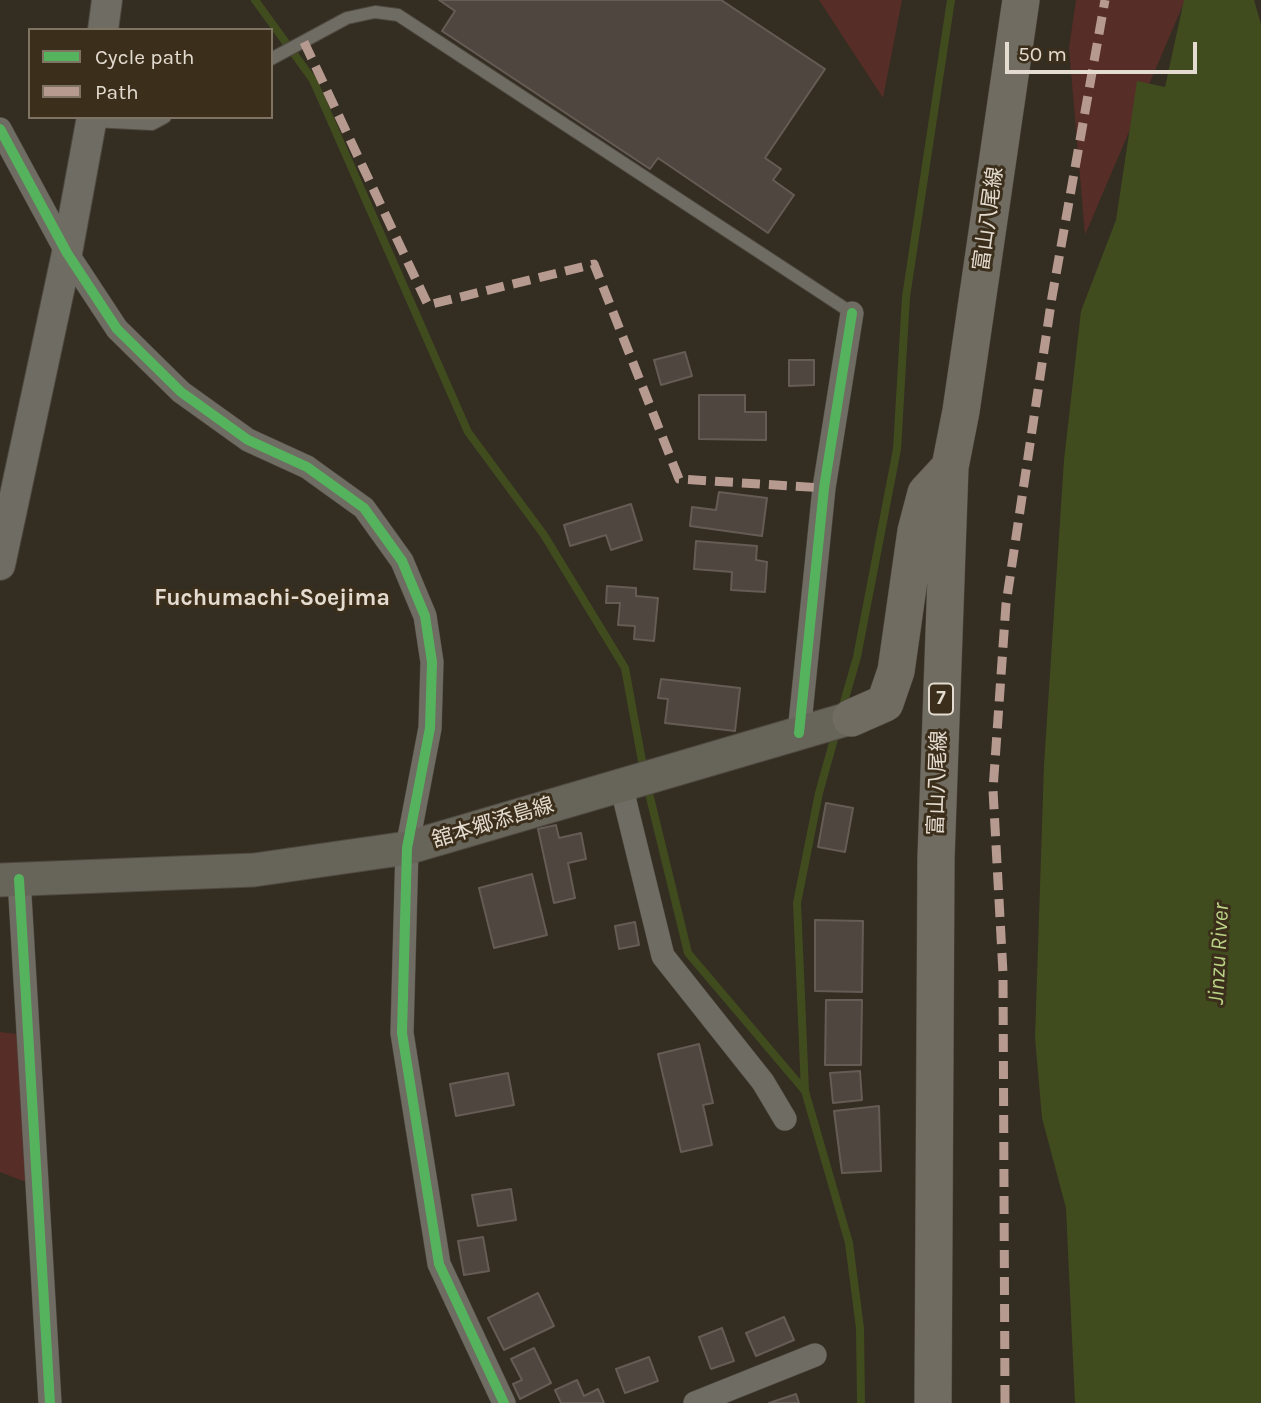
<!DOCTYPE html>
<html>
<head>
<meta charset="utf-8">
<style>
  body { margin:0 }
  #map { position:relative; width:1261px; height:1403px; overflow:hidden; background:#342d22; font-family:Karla,sans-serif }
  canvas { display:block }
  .legend { position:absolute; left:28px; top:28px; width:245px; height:91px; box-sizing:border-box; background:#3b2e1b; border:2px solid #7f7463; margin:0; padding:9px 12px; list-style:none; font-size:21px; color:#e4dcd0 }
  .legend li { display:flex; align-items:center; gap:14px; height:35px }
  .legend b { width:35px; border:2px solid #7f7463 }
  .scale { position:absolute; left:1005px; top:42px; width:192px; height:32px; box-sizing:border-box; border:4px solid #e4dcd0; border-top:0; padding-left:9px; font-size:21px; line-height:24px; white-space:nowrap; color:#e4dcd0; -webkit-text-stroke:5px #3b2e1b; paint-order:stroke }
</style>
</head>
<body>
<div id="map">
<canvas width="1261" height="1403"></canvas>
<ul class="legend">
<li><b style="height:9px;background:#56b35d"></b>Cycle path</li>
<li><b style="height:9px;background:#b69a8f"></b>Path</li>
</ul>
<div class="scale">50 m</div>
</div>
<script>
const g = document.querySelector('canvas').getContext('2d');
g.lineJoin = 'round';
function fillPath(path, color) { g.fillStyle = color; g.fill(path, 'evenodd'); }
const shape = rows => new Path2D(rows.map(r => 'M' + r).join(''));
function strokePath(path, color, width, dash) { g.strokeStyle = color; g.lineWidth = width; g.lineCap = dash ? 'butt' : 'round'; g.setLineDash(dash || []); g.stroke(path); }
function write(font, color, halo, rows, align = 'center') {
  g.font = font + ' Karla,"Noto Sans JP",sans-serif'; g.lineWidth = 6; g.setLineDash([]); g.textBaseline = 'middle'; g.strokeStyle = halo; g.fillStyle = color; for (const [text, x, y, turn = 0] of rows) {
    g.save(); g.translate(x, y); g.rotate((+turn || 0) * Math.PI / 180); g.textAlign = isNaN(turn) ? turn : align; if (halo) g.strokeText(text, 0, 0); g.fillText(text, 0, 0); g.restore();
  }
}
fillPath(shape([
  [819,0,902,0,883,98],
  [1076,0,1185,0,1085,235,1069,48],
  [0,1032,18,1034,26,1182,0,1172]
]), '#572d27');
fillPath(shape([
  [1184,0,1254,0,1261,24,1261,1403,1075,1403,1066,1208,1042,1118,1035,1038,1044,765,1064,460,1081,311,1116,220,1137,81,1165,87]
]), '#404c1e');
strokePath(shape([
  [255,0,313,80,468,432,544,535,625,668,644,772],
  [842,709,857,657,897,449,906,297,951,0],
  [836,732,819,793,797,903,805,1091,849,1243,860,1328,861,1403],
  [647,785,688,953,805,1091]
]), '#404c1e', 8);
const building = shape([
  [439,0,721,0,825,69,765,158,781,169,773,180,794,195,768,233,658,158,650,169,442,31,455,11,439,0],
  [685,352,692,376,661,385,654,360,685,352],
  [789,360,814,360,814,385,789,386,789,360],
  [699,395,745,395,745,412,766,412,766,440,699,439,699,395],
  [719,492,767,498,762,536,690,526,692,507,716,510,719,492],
  [631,504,642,540,611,550,606,535,570,546,564,525,631,504],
  [696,541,757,546,756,560,767,562,765,592,731,590,732,572,694,569,696,541],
  [607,586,636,588,636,596,658,598,654,641,634,639,635,626,618,625,620,603,606,603,607,586],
  [661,679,740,688,735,731,665,723,668,699,658,698,661,679],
  [826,803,853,808,845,852,818,847,826,803],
  [556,825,559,838,581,833,586,859,568,863,575,898,554,903,538,829,556,825],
  [532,874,547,935,494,948,479,888,532,874],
  [815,920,863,921,862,992,815,991,815,920],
  [635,922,639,945,619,949,615,926,635,922],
  [826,1000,862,1000,861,1065,825,1065,826,1000],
  [699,1044,713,1103,703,1105,712,1145,681,1152,658,1054,699,1044],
  [860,1071,862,1100,833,1103,830,1073,860,1071],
  [508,1073,514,1105,456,1116,450,1084,508,1073],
  [879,1106,881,1171,842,1173,834,1111,879,1106],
  [511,1189,516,1220,478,1226,472,1195,511,1189],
  [483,1237,489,1271,464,1275,458,1241,483,1237],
  [538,1293,554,1326,504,1350,488,1318,538,1293],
  [784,1317,794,1340,756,1356,746,1333,784,1317],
  [722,1328,734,1361,711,1369,699,1337,722,1328],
  [534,1348,551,1383,520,1399,513,1384,522,1380,511,1359,534,1348],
  [649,1357,658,1381,625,1393,616,1369,649,1357],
  [577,1380,584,1396,598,1389,604,1403,561,1403,555,1390,577,1380],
  [796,1394,799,1403,769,1403,796,1394]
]);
fillPath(building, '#4e463f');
strokePath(building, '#655d55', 2);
const service = shape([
  [271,59,347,18,375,12,398,15,852,313],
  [92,121,152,124,165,117]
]);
const minor = shape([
  [0,129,67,253,117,329,181,392,248,440,307,467,364,508,402,561,425,616,432,662,430,728,407,848,402,1033,439,1264,504,1403],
  [799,733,824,488,852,313],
  [621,785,663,956,763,1082,785,1119],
  [19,879,50,1403],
  [695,1403,815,1355]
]);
const tertiary = shape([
  [103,30,107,0],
  [0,565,67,253,92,117]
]);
const secondary = shape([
  [0,880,254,870,407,848,851,718]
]);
const primary = shape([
  [851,718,885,703,896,671,916,531,926,493,950,467],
  [933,1403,936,858,950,467,961,411,1021,0]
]);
strokePath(service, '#4e4840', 14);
strokePath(minor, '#4e4840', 24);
strokePath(tertiary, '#4e4840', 32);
strokePath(secondary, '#4e4840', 35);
strokePath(primary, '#4e4840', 38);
strokePath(service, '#6e6c63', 12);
strokePath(minor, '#6e6c63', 23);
strokePath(tertiary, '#6e6c63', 30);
strokePath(secondary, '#676459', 33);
strokePath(primary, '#706c61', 37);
strokePath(shape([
  [304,42,428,305,594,264,679,479,824,488],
  [1005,1403,1003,973,993,790,1006,604,1052,297,1105,0]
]), '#b69a8f', 9, [18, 9]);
strokePath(shape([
  [0,129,67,253,117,329,181,392,248,440,307,467,364,508,402,561,425,616,432,662,430,728,407,848,402,1033,439,1264,504,1403],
  [799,733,824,488,852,313],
  [19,879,50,1403]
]), '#56b35d', 10);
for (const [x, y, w] of [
  [941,699,24]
]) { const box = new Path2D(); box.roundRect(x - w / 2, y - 15.5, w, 31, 5); g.fillStyle = '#3b2e1b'; g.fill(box); strokePath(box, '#e4dcd0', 2); }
write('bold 19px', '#e4dcd0', null, [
  ["7",941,699]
]);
write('21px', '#e4dcd0', '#3b2e1b', [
  ["富山八尾線",989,219,-82],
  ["富山八尾線",938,783,-88],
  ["舘本郷添島線",493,823,-17]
]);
write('bold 23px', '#e4dcd0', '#3b2e1b', [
  ["Fuchumachi-Soejima",272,598]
]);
write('italic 23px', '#b8d184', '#3b2e1b', [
  ["Jinzu River",1219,954,-87]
]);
</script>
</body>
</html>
